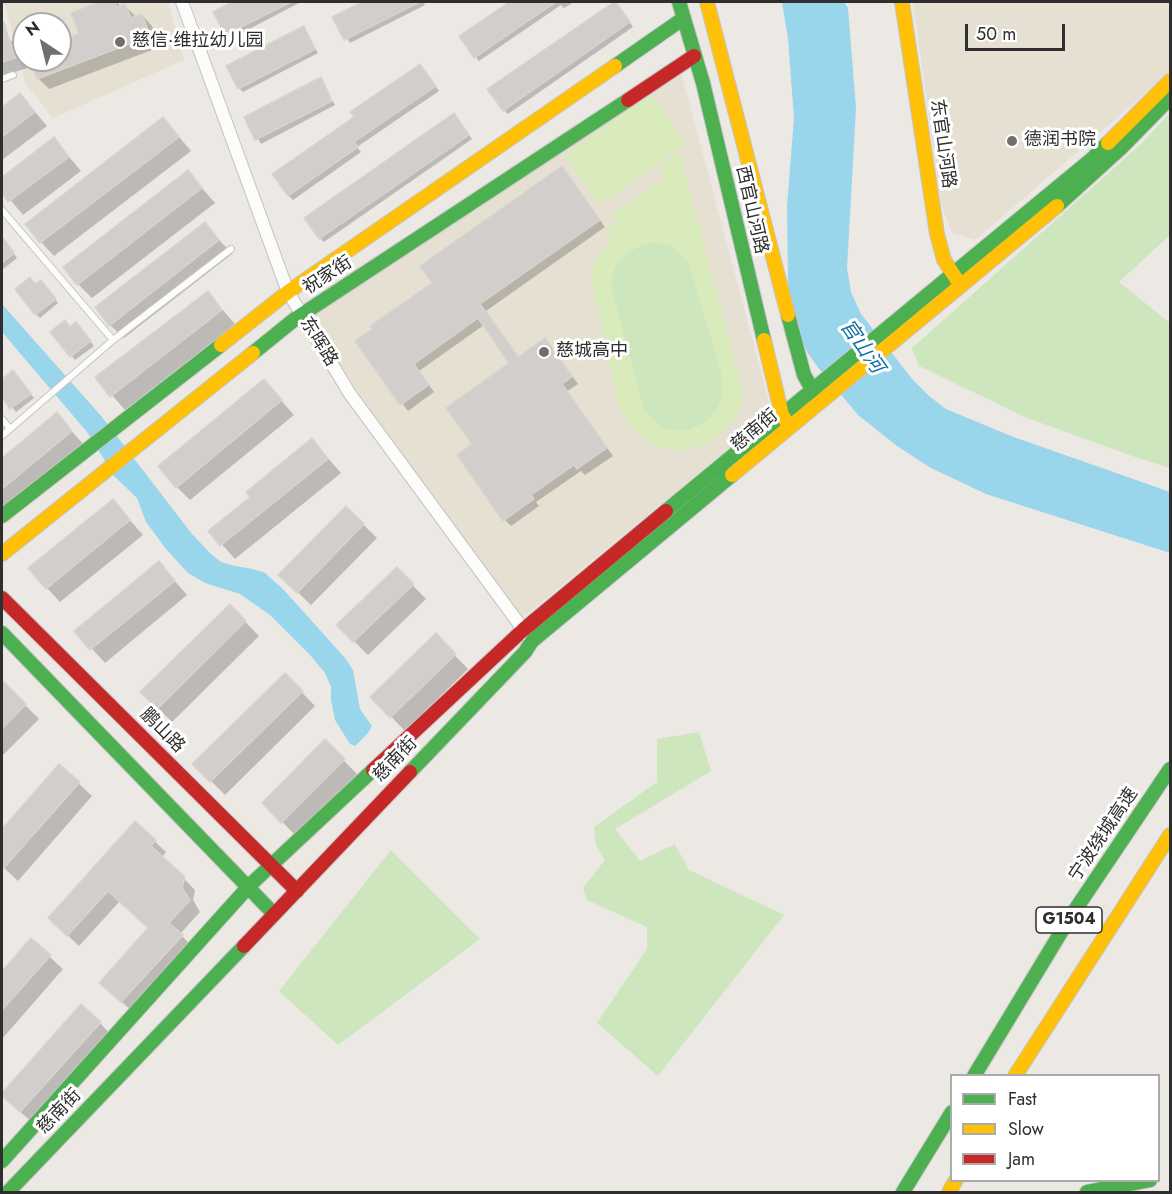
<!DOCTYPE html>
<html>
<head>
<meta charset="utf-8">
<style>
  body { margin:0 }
  #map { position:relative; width:1172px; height:1194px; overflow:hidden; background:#ece8e4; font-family:Jost,sans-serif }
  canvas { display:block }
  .frame { position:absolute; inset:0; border:3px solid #2e2e2e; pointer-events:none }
  .legend { position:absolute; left:950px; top:1074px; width:210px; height:108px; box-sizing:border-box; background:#fff; border:2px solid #ababab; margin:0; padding:8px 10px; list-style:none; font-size:18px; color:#2e2e2e }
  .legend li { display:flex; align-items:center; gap:12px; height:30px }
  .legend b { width:30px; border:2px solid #ababab }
  .north { position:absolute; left:12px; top:12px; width:60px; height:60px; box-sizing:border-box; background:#fff; border:2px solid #ababab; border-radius:50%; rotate:325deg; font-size:16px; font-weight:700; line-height:24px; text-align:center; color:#2e2e2e }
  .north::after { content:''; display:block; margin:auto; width:21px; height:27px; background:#706f6e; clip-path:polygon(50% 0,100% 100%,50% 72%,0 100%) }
  .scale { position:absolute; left:965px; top:24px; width:100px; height:27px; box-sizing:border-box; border:3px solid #2e2e2e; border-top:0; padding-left:8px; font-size:18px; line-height:21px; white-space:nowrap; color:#2e2e2e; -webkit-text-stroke:4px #fff; paint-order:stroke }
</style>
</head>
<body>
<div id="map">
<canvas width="1172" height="1194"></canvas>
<div class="frame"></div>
<ul class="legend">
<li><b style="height:8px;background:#4caf50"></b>Fast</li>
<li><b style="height:8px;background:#ffc107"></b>Slow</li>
<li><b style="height:8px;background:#c62828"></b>Jam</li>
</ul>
<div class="north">N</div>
<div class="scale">50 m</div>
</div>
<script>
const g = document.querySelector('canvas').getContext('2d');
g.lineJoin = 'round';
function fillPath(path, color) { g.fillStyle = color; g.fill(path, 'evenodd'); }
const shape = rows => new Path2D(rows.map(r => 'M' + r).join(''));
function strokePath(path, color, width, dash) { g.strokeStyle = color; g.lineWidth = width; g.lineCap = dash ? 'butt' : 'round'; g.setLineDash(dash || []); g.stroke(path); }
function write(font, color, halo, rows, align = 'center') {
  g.font = font + ' Jost,"Noto Sans SC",sans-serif'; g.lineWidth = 6; g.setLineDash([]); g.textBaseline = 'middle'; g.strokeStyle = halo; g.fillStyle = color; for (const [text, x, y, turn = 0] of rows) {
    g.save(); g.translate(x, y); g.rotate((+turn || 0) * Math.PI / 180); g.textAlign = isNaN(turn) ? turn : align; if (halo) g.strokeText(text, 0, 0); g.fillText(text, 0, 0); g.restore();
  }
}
fillPath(shape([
  [4,2,168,2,184,60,53,118,26,84],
  [24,24,60,24,60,60,24,60],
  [913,2,1170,2,1170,72,975,240,952,233,941,204],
  [680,68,772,413,522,618,354,387,311,318]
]), '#e6e0d3');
fillPath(shape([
  [1170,113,1170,235,1119,282,1170,323,1170,468,1138,458,1027,418,919,366,912,348,1141,144],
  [654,242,670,245,683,256,690,267,722,375,722,398,716,411,706,422,687,431,665,429,653,420,644,409,611,287,612,275,617,264,625,255,641,245],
  [699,732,711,771,615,829,640,861,675,844,689,870,784,915,658,1076,597,1023,647,949,647,927,587,900,583,888,605,860,596,845,594,827,657,782,657,739],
  [391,850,480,939,338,1045,279,991]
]), '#cee6be');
fillPath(shape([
  [651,94,686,144,599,205,565,155],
  [680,152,744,398,739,412,729,426,716,437,703,445,689,449,674,450,657,446,645,440,631,426,620,409,591,277,595,263,602,250,611,240,605,231,616,223,611,215,665,179,661,165],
  [655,242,670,245,683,256,690,267,722,375,722,398,716,411,706,422,687,431,665,429,653,420,644,409,611,287,612,275,617,264,625,255,641,245]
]), '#d9eabb');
fillPath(shape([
  [782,2,844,2,848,8,856,108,847,268,851,292,861,314,913,380,929,396,946,409,1011,436,1170,492,1170,553,986,494,931,468,897,446,858,415,817,366,807,352,799,335,788,283,787,206,794,118,788,39],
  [2,304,102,417,192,534,211,554,221,562,235,566,253,569,265,573,283,589,345,658,353,670,360,709,372,726,368,733,355,746,350,744,335,720,331,700,331,687,325,673,310,655,270,615,240,594,205,583,188,573,166,549,146,522,137,498,115,477,87,432,2,332]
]), '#99d6ec');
fillPath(shape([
  [104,2,116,2,122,7,125,6,136,17,142,15,152,26,160,47,49,89,39,79,34,66,2,76,2,40,8,38,16,46,24,43,24,60,60,60,60,41,62,42,81,35,73,14],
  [235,2,301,2,230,39,215,12],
  [366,2,423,2,425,5,350,43,334,17],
  [512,2,574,2,564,8,561,5,479,61,461,37],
  [619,7,633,27,508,114,504,110,489,90],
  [303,28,318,53,243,92,239,88],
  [424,70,439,91,357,147,361,152,293,200,289,196,274,175],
  [320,79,335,105,261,144,246,118],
  [20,94,47,126,2,160,2,108],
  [163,118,191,151,54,256,41,242],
  [458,119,472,139,324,242,320,238],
  [54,139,81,171,23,215,2,190,2,179],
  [562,168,605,227,486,311,519,358,545,340,551,347,578,384,567,391,613,456,585,475,581,471,536,502,539,506,511,526,505,520,474,445,511,364,484,325,419,371,434,392,408,411,357,341,434,283],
  [187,171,215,203,92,298,78,284],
  [205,224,232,254,124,338,110,325],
  [2,238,17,258,2,270],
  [35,286,45,286,58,303,40,318,36,314],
  [208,293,235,324,125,410,97,378],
  [71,328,80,328,94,346,75,360,52,332],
  [12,372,34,398,16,412,2,395,2,390,5,387,2,381],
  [264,381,294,415,190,500,177,487],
  [57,415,85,446,2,514,2,459],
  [312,440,341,473,235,559,210,531,252,497],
  [113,501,143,535,60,602,47,588],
  [346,508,377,538,311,605,280,575],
  [159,563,187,595,105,663,76,631],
  [397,569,426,599,368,655,338,625],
  [230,606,259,636,172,722,142,692],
  [436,636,468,669,405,731,372,697],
  [285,675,315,706,225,795,194,764],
  [5,685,39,719,2,756,2,689],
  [325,742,357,774,296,836,264,803],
  [60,766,92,796,18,881,2,866,2,831],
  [135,823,166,852,162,857,195,890,193,900,200,912,180,934,193,947,133,1012,113,994,150,928,120,901,79,946,61,929],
  [31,940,63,969,2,1039,2,973],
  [100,1023,113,1037,35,1125,16,1108]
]), '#0003');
const building = shape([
  [100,2,115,2,117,7,125,4,131,18,142,14,150,36,37,79,30,60,60,60,60,41,79,34,71,13,100,2],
  [232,2,291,2,225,35,213,12,232,2],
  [362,2,420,2,344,40,332,17,362,2],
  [509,2,556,2,474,58,459,36,509,2],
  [614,2,616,2,630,22,503,111,487,89,614,2],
  [2,22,4,22,11,46,24,41,24,55,2,62,2,22],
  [304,26,315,49,238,89,226,66,304,26],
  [420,64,436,86,354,142,358,147,288,196,272,174,354,117,350,112,420,64],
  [321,77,332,101,255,140,244,117,321,77],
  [20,93,35,112,2,137,2,107,20,93],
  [454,113,469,135,319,239,304,218,454,113],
  [163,117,179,137,40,243,25,224,163,117],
  [54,137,69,157,8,202,2,193,2,177,54,137],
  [562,166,600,220,480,304,518,357,545,338,572,377,562,384,607,448,577,469,574,465,531,495,534,499,503,521,457,455,472,444,446,408,509,363,478,318,414,364,429,385,400,405,355,341,372,329,370,326,432,283,420,266,562,166],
  [188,170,202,188,77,285,63,267,188,170],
  [205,222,219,240,109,326,95,307,205,222],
  [2,236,14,253,2,263,2,236],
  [30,277,35,284,41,280,56,299,35,315,15,289,30,277],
  [208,291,222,310,110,397,95,377,208,291],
  [65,320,70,327,76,322,91,341,70,357,50,332,65,320],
  [13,370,31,394,10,409,2,397,2,379,13,370],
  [264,379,282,400,176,488,158,466,264,379],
  [57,412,72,431,2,489,2,458,57,412],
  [312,438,328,459,220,546,208,531,250,497,246,492,312,438],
  [113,499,130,520,46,589,28,568,113,499],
  [346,506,364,524,297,593,278,575,346,506],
  [159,561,175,581,90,650,74,631,159,561],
  [397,567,414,584,353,642,336,625,397,567],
  [230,604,246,621,157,709,140,692,230,604],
  [436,633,456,654,390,718,370,697,436,633],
  [285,673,303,691,210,782,192,764,285,673],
  [2,680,26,704,2,729,2,680],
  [325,739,345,759,281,823,262,803,325,739],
  [59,764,80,782,2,870,2,829,59,764],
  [135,821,156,840,151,846,185,877,182,888,190,900,169,923,183,935,121,1002,99,983,148,928,108,891,67,936,48,918,135,821],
  [31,938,51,955,2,1010,2,971,31,938],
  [81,1004,101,1022,20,1112,2,1096,2,1093,81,1004]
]);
fillPath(building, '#d1cecb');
strokePath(building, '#d7d4d0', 1.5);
const lane = shape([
  [2,79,13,75],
  [2,210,113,340],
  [2,419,10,429],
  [2,436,113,340,231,249]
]);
const street = shape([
  [182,2,288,292,350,394,528,636]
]);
const fast = shape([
  [679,2,703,83,764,340],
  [615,66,684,18],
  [1057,206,1122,147,1170,98],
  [788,315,804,375,817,398],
  [253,353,295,319,628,100],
  [666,511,1092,159,1108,143],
  [2,516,221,345],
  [2,633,274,914],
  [410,772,525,652,532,641,732,475],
  [974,1076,1069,919,1170,769],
  [2,1161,250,885,373,770],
  [8,1192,244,946],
  [903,1192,952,1112],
  [1087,1192,1150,1180]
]);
const slow = shape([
  [707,2,788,315],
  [902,2,937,234,944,260,959,283],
  [1108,143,1170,81],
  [764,340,782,415,788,424],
  [221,345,288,292,615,66],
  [732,475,1057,206],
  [2,554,253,353],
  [1015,1076,1170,835],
  [949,1192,956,1180]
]);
const jam = shape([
  [628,100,694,56],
  [2,598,297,891],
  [373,770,523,630,666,511],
  [244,946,410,772]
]);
strokePath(lane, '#c5c4c5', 8);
strokePath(street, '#c5c4c5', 14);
strokePath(fast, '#c5c4c5', 16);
strokePath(slow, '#c5c4c5', 16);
strokePath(jam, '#c5c4c5', 16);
strokePath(lane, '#fcfcfb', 6);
strokePath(street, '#fcfcfb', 12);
strokePath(fast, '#4caf50', 14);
strokePath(slow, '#ffc107', 14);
strokePath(jam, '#c62828', 14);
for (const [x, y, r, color] of [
  [120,42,6,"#706f6e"],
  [1012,141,6,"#706f6e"],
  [544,352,6,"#706f6e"]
]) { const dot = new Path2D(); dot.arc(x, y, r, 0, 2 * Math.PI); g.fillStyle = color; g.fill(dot); strokePath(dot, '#fff', 2); }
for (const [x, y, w] of [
  [1069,920,66]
]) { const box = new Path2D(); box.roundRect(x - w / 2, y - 13, w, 26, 4.5); g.fillStyle = '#fff'; g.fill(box); strokePath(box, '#2e2e2e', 1.5); }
write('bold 16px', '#2e2e2e', null, [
  ["G1504",1069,920]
]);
write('18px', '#2e2e2e', '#fff', [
  ["慈信·维拉幼儿园",132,42],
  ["德润书院",1024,141],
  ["慈城高中",556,352]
], 'left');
write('18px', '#2e2e2e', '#fff', [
  ["东官山河路",942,144,82],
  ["西官山河路",751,210,77],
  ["祝家街",328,276,-33],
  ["东晖路",318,342,58],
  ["慈南街",755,431,-40],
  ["鹏山路",162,731,45],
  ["慈南街",396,760,-46],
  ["宁波绕城高速",1104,835,-56],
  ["慈南街",60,1112,-46]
]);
write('italic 20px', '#0d6fa3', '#fff', [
  ["官山河",861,347,55]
]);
</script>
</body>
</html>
